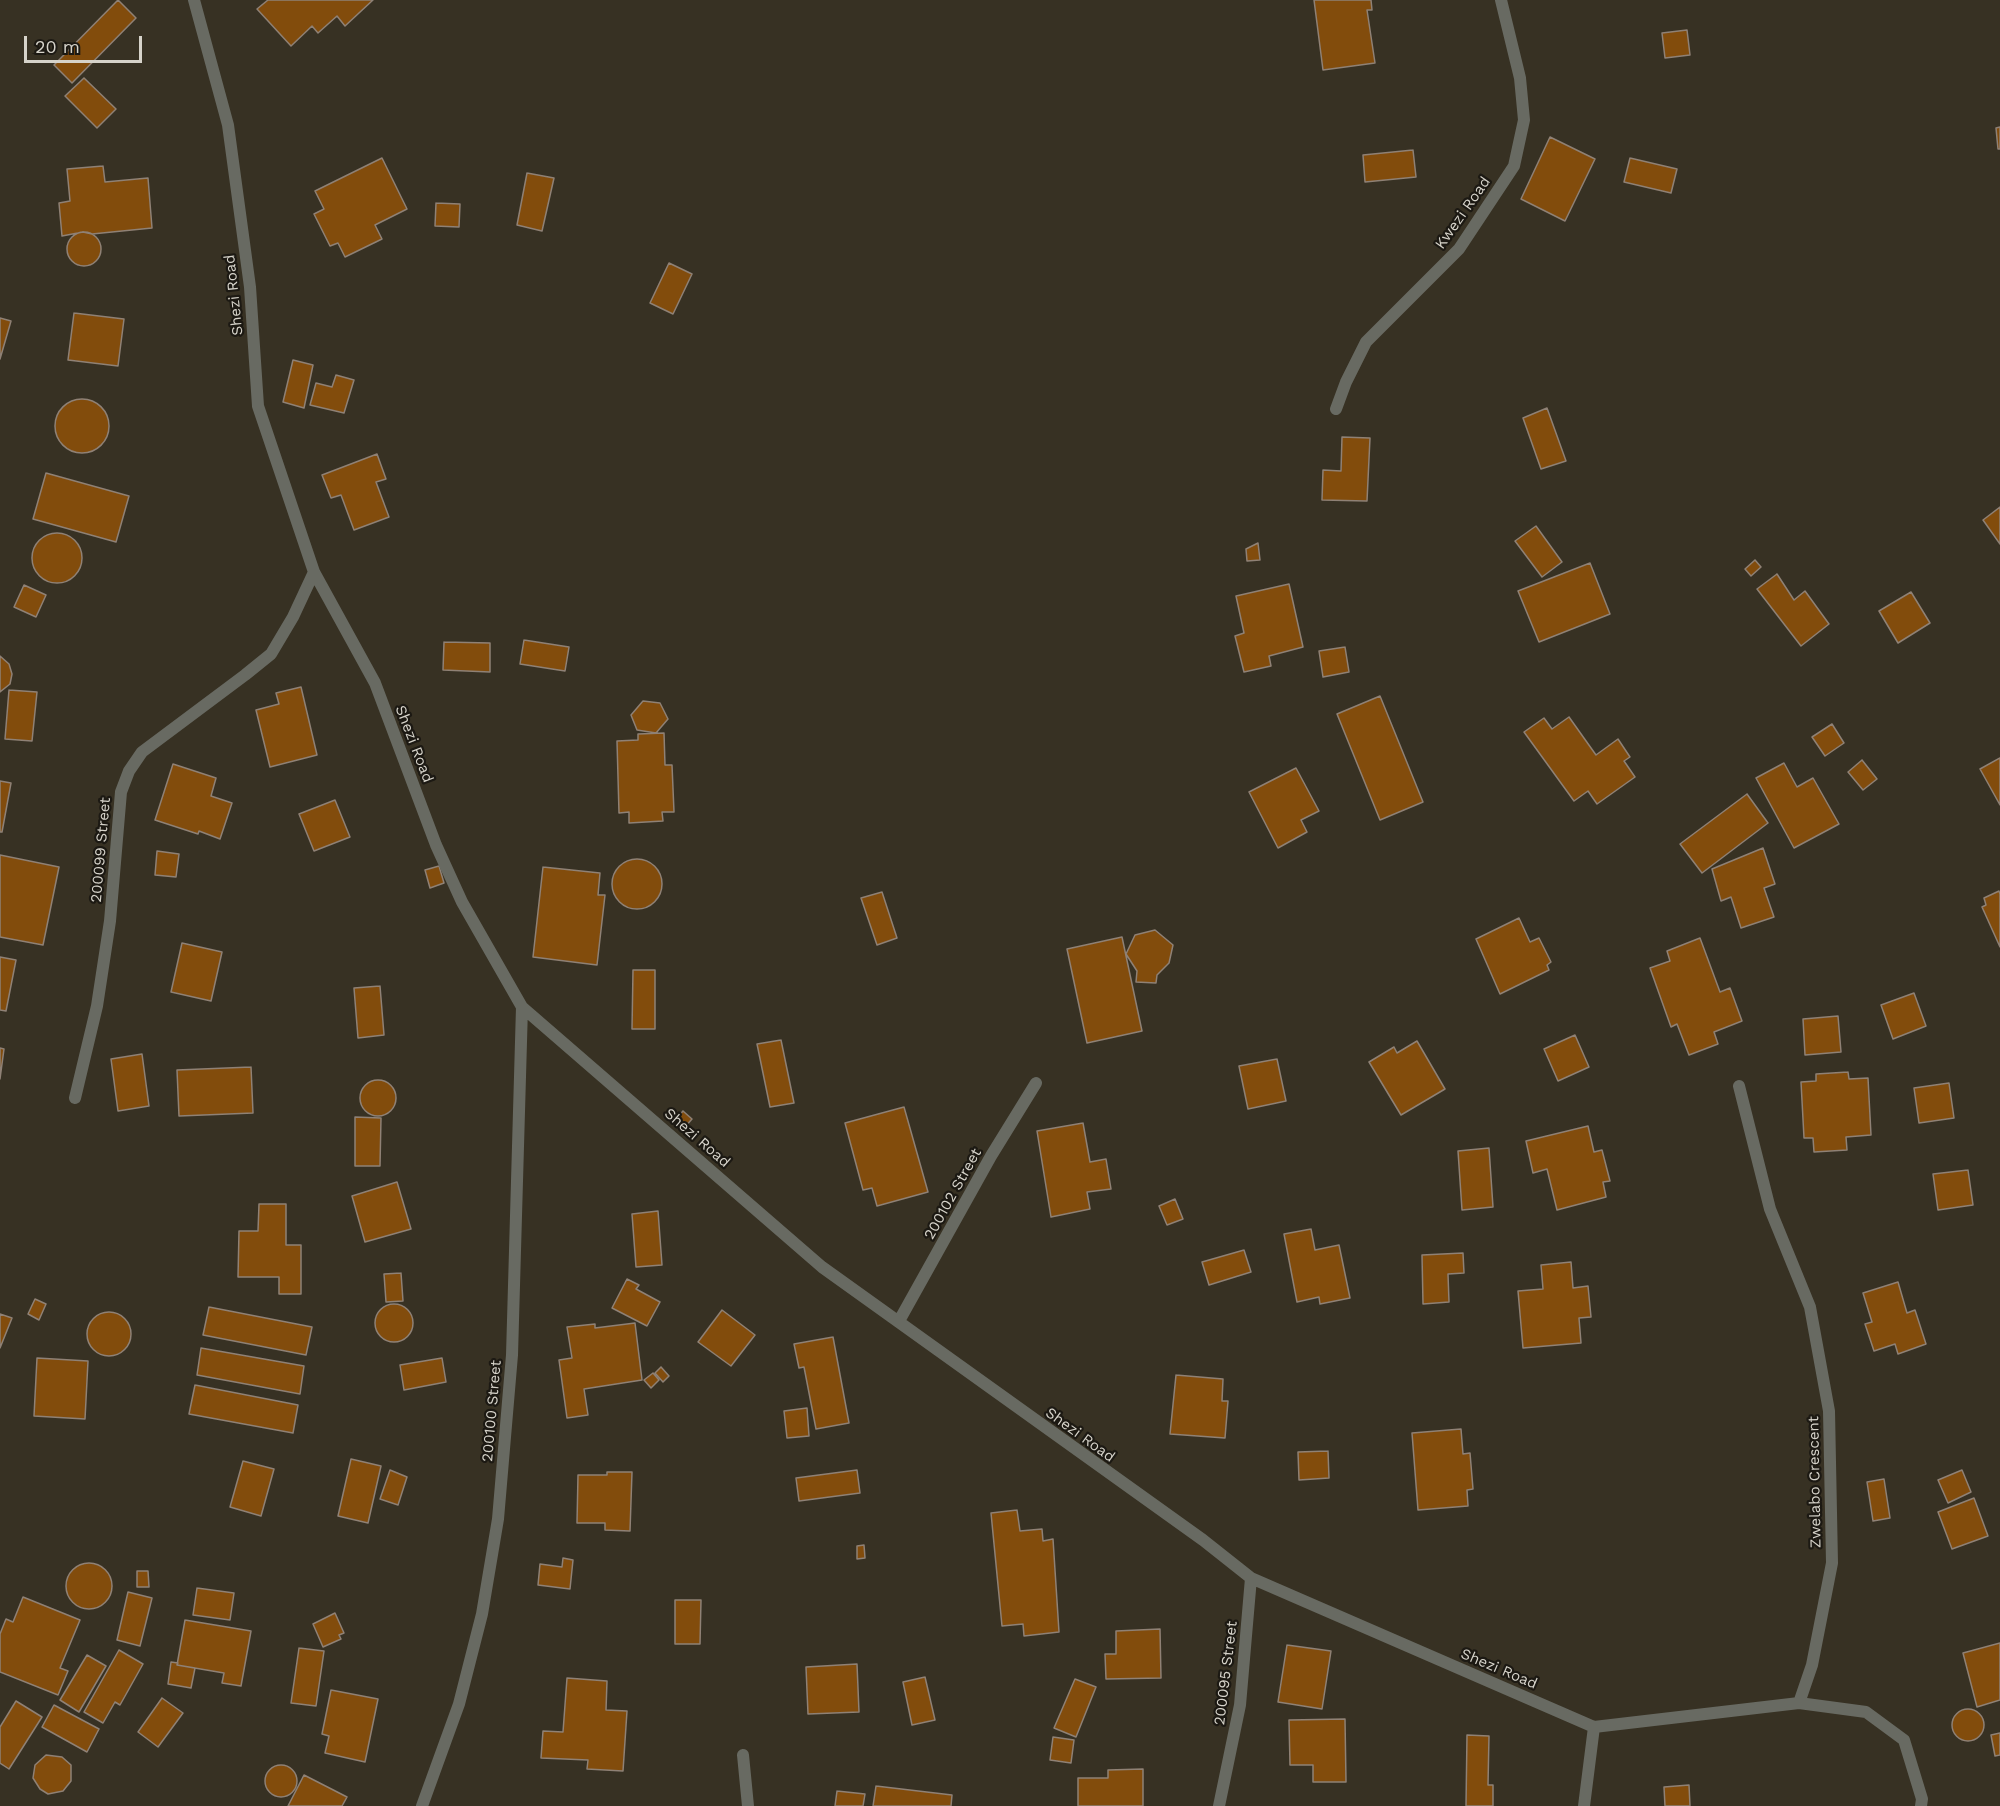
<!DOCTYPE html>
<html>
<head>
<meta charset="utf-8">
<style>
  body { margin:0 }
  #map { position:relative; width:2000px; height:1806px; overflow:hidden; background:#373123; font-family:"Work Sans",sans-serif }
  canvas { display:block }
  .scale { position:absolute; left:24px; top:36px; width:118px; height:27px; box-sizing:border-box; border:3px solid #d6d3ca; border-top:0; padding-left:8px; font-size:18px; line-height:21px; white-space:nowrap; color:#d6d3ca; -webkit-text-stroke:4px #1c1913; paint-order:stroke }
</style>
</head>
<body>
<div id="map">
<canvas width="2000" height="1806"></canvas>
<div class="scale">20 m</div>
</div>
<script>
const g = document.querySelector('canvas').getContext('2d');
g.lineJoin = 'round';
function fillPath(path, color) { g.fillStyle = color; g.fill(path, 'evenodd'); }
const shape = rows => new Path2D(rows.map(r => 'M' + r).join(''));
function strokePath(path, color, width, dash) { g.strokeStyle = color; g.lineWidth = width; g.lineCap = dash ? 'butt' : 'round'; g.setLineDash(dash || []); g.stroke(path); }
function write(font, color, halo, rows, align = 'center') {
  g.font = font + ' "Work Sans",sans-serif'; g.lineWidth = 4.5; g.setLineDash([]); g.textBaseline = 'middle'; g.strokeStyle = halo; g.fillStyle = color; for (const [text, x, y, turn = 0] of rows) {
    g.save(); g.translate(x, y); g.rotate((+turn || 0) * Math.PI / 180); g.textAlign = isNaN(turn) ? turn : align; if (halo) g.strokeText(text, 0, 0); g.fillText(text, 0, 0); g.restore();
  }
}
const building = shape([
  [118,0,136,18,72,83,54,65,118,0],
  [268,0,373,0,345,26,337,16,318,33,312,26,291,46,257,9,268,0],
  [1314,0,1371,0,1372,10,1367,10,1375,63,1323,70,1314,0],
  [1687,30,1690,55,1665,58,1662,33,1687,30],
  [84,78,116,109,97,128,65,96,84,78],
  [2000,127,2000,149,1998,149,1996,128,2000,127],
  [1550,137,1595,159,1565,221,1521,199,1550,137],
  [1413,150,1416,177,1365,182,1363,155,1413,150],
  [382,158,407,209,375,225,382,239,345,257,338,243,330,246,314,214,324,209,315,191,382,158],
  [1630,158,1677,169,1671,193,1624,182,1630,158],
  [103,166,105,182,148,178,152,228,92,234,83,232,62,236,59,203,70,201,67,169,103,166],
  [527,173,554,178,542,231,517,225,527,173],
  [436,203,460,204,459,227,435,226,436,203],
  '67 249a17 17 0 1 1 34 0a17 17 0 1 1-34 0Z',
  [669,263,692,274,673,314,650,303,669,263],
  [74,313,124,319,118,366,68,360,74,313],
  [0,318,11,321,0,359,0,318],
  [293,360,313,365,304,408,283,402,293,360],
  [336,375,354,380,344,413,310,405,316,383,332,387,336,375],
  '55 426a27 27 0 1 1 54 0a27 27 0 1 1-54 0Z',
  [1547,408,1566,461,1541,469,1523,418,1547,408],
  [1342,437,1370,438,1367,501,1322,500,1323,470,1341,471,1342,437],
  [377,454,386,479,376,482,389,517,354,530,341,495,331,498,322,475,377,454],
  [46,473,129,496,116,542,33,519,46,473],
  [2000,507,2000,544,1983,520,2000,507],
  [1536,526,1562,562,1542,577,1515,541,1536,526],
  '32 558a25 25 0 1 1 50 0a25 25 0 1 1-50 0Z',
  [1258,543,1260,560,1247,561,1246,549,1258,543],
  [1755,560,1761,567,1751,576,1745,569,1755,560],
  [1590,563,1610,614,1539,642,1518,591,1590,563],
  [1777,574,1794,600,1805,591,1829,624,1801,646,1757,589,1777,574],
  [1289,584,1303,647,1269,656,1271,666,1244,672,1235,636,1244,633,1236,596,1289,584],
  [24,585,46,595,36,617,14,607,24,585],
  [1911,592,1930,623,1898,643,1879,611,1911,592],
  [524,640,569,647,565,671,520,664,524,640],
  [444,642,490,643,490,672,443,670,444,642],
  [1345,647,1349,672,1323,677,1319,651,1345,647],
  [0,656,9,664,12,674,10,684,0,692,0,656],
  [301,687,317,755,270,767,256,710,279,704,276,693,301,687],
  [9,690,37,692,32,741,5,739,9,690],
  [1380,696,1423,802,1380,820,1337,714,1380,696],
  [643,701,660,703,668,719,656,733,637,730,631,715,643,701],
  [1569,717,1596,755,1618,739,1630,757,1624,761,1635,777,1597,804,1588,791,1574,801,1524,732,1544,718,1552,729,1569,717],
  [1832,724,1844,743,1825,756,1812,737,1832,724],
  [664,733,665,765,672,765,674,812,662,812,663,821,629,823,629,812,619,813,617,741,638,740,638,734,664,733],
  [2000,758,2000,805,1980,769,2000,758],
  [1862,760,1877,779,1863,790,1848,772,1862,760],
  [1784,763,1797,787,1813,778,1839,824,1794,848,1756,778,1784,763],
  [173,764,216,778,211,796,232,803,220,839,199,831,198,834,155,820,173,764],
  [1296,768,1319,811,1301,820,1307,832,1278,848,1249,792,1296,768],
  [0,781,11,783,2,832,0,832,0,781],
  [1747,794,1768,823,1702,873,1680,844,1747,794],
  [335,800,350,837,314,851,299,814,335,800],
  [1763,848,1775,884,1764,888,1774,917,1741,928,1731,897,1721,901,1712,869,1763,848],
  [157,851,179,854,176,877,155,875,157,851],
  [0,855,59,867,43,945,0,937,0,855],
  '612 884a25 25 0 1 1 50 0a25 25 0 1 1-50 0Z',
  [439,866,444,883,430,888,425,870,439,866],
  [543,867,600,873,598,895,605,895,597,965,533,957,543,867],
  [1999,891,2000,894,2000,947,1982,907,1986,905,1984,898,1999,891],
  [882,892,897,938,877,945,861,898,882,892],
  [1519,918,1530,942,1539,938,1551,962,1547,965,1549,970,1500,994,1476,939,1519,918],
  [1155,930,1173,945,1169,963,1157,975,1156,983,1136,982,1137,971,1126,954,1135,935,1155,930],
  [1122,937,1142,1031,1087,1043,1067,949,1122,937],
  [1700,938,1720,992,1730,988,1742,1021,1714,1032,1718,1044,1689,1055,1677,1024,1671,1027,1650,968,1670,961,1667,951,1700,938],
  [182,943,222,952,211,1001,171,992,182,943],
  [0,957,16,960,6,1011,0,1010,0,957],
  [633,970,655,970,655,1029,632,1029,633,970],
  [380,986,384,1035,358,1038,354,988,380,986],
  [1914,993,1926,1026,1893,1039,1881,1005,1914,993],
  [1838,1016,1841,1052,1805,1055,1803,1019,1838,1016],
  [1575,1035,1589,1067,1558,1081,1544,1049,1575,1035],
  [781,1040,794,1103,770,1107,757,1044,781,1040],
  [1417,1041,1445,1089,1401,1115,1369,1062,1394,1047,1397,1053,1417,1041],
  [0,1048,4,1049,0,1079,0,1048],
  [142,1054,149,1106,118,1111,111,1059,142,1054],
  [1277,1059,1286,1101,1248,1109,1239,1066,1277,1059],
  [251,1067,253,1113,179,1116,177,1070,251,1067],
  [1848,1072,1849,1079,1868,1078,1871,1135,1846,1137,1847,1150,1814,1152,1813,1138,1804,1138,1801,1082,1816,1081,1816,1074,1848,1072],
  '360 1098a18 18 0 1 1 36 0a18 18 0 1 1-36 0Z',
  [1949,1083,1954,1118,1919,1123,1914,1088,1949,1083],
  [904,1107,928,1192,877,1206,872,1188,863,1190,845,1123,904,1107],
  [683,1111,692,1119,685,1127,676,1119,683,1111],
  [355,1117,381,1118,380,1166,355,1166,355,1117],
  [1083,1123,1090,1162,1106,1159,1111,1189,1087,1192,1090,1209,1051,1217,1037,1131,1083,1123],
  [1588,1126,1594,1152,1602,1150,1610,1181,1603,1182,1606,1197,1557,1210,1547,1169,1533,1173,1526,1141,1588,1126],
  [1489,1148,1493,1207,1462,1210,1458,1151,1489,1148],
  [1968,1170,1973,1205,1938,1210,1933,1174,1968,1170],
  [397,1182,411,1229,365,1242,352,1196,397,1182],
  [1175,1199,1183,1219,1167,1225,1159,1206,1175,1199],
  [259,1204,286,1204,286,1245,301,1245,301,1294,279,1294,279,1277,238,1277,239,1231,258,1231,259,1204],
  [658,1211,662,1265,636,1267,632,1214,658,1211],
  [1311,1229,1315,1250,1339,1245,1350,1298,1320,1304,1319,1297,1297,1302,1284,1234,1311,1229],
  [1244,1250,1251,1272,1209,1285,1202,1262,1244,1250],
  [1463,1253,1464,1273,1448,1274,1449,1302,1423,1304,1422,1255,1463,1253],
  [1571,1262,1573,1288,1588,1286,1591,1317,1579,1318,1581,1343,1523,1348,1518,1291,1543,1289,1541,1265,1571,1262],
  [401,1273,403,1301,386,1302,384,1274,401,1273],
  [627,1279,639,1285,636,1289,660,1302,647,1326,612,1308,627,1279],
  [1898,1282,1907,1313,1915,1310,1926,1344,1898,1354,1895,1344,1874,1351,1865,1324,1872,1322,1863,1293,1898,1282],
  [35,1299,46,1304,39,1320,28,1314,35,1299],
  '375 1323a19 19 0 1 1 38 0a19 19 0 1 1-38 0Z',
  [209,1307,312,1327,306,1355,203,1335,209,1307],
  [722,1310,755,1335,731,1366,698,1342,722,1310],
  '87 1334a22 22 0 1 1 44 0a22 22 0 1 1-44 0Z',
  [0,1314,12,1318,0,1348,0,1314],
  [635,1323,642,1380,584,1389,588,1415,567,1418,559,1360,572,1358,567,1327,595,1324,595,1328,635,1323],
  [833,1337,849,1423,816,1429,804,1367,799,1368,794,1344,833,1337],
  [201,1348,304,1366,300,1394,197,1375,201,1348],
  [37,1358,88,1361,85,1419,34,1416,37,1358],
  [442,1358,446,1382,404,1390,400,1365,442,1358],
  [661,1367,669,1376,663,1382,655,1373,661,1367],
  [653,1373,659,1380,651,1388,644,1380,653,1373],
  [1176,1375,1223,1379,1222,1401,1228,1401,1225,1438,1170,1434,1176,1375],
  [195,1385,298,1405,293,1433,189,1414,195,1385],
  [807,1408,809,1436,787,1438,784,1411,807,1408],
  [1461,1429,1463,1454,1470,1453,1473,1489,1467,1490,1468,1506,1418,1510,1412,1433,1461,1429],
  [1328,1451,1329,1478,1299,1480,1298,1452,1328,1451],
  [351,1459,381,1466,368,1523,338,1516,351,1459],
  [243,1461,274,1469,261,1516,230,1507,243,1461],
  [390,1470,407,1477,398,1505,380,1499,390,1470],
  [857,1470,860,1493,799,1501,796,1478,857,1470],
  [1962,1470,1971,1492,1948,1503,1938,1480,1962,1470],
  [607,1472,632,1472,630,1531,605,1530,605,1523,577,1523,578,1475,607,1475,607,1472],
  [1884,1479,1890,1518,1873,1521,1867,1482,1884,1479],
  [1974,1498,1988,1536,1952,1549,1938,1512,1974,1498],
  [1017,1510,1020,1531,1042,1529,1043,1541,1053,1539,1059,1632,1024,1636,1023,1624,1002,1626,991,1513,1017,1510],
  [864,1545,865,1558,857,1559,857,1546,864,1545],
  [563,1558,573,1560,570,1589,538,1585,540,1564,562,1567,563,1558],
  '66 1586a23 23 0 1 1 46 0a23 23 0 1 1-46 0Z',
  [137,1571,148,1571,149,1587,137,1587,137,1571],
  [197,1588,234,1593,230,1620,193,1615,197,1588],
  [128,1592,152,1598,140,1646,117,1640,128,1592],
  [23,1597,80,1620,60,1668,68,1671,58,1695,0,1672,0,1634,6,1619,13,1622,23,1597],
  [675,1600,701,1600,700,1644,675,1644,675,1600],
  [335,1613,344,1633,339,1635,341,1639,323,1647,313,1624,335,1613],
  [185,1620,251,1631,241,1686,222,1683,224,1673,177,1665,185,1620],
  [1160,1629,1161,1678,1106,1679,1105,1654,1116,1654,1116,1631,1160,1629],
  [2000,1643,2000,1700,1977,1707,1963,1653,2000,1643],
  [1287,1645,1331,1651,1322,1709,1278,1702,1287,1645],
  [299,1648,324,1651,316,1706,291,1703,299,1648],
  [119,1650,143,1664,120,1705,115,1702,103,1723,84,1712,119,1650],
  [87,1655,106,1666,79,1712,60,1700,87,1655],
  [171,1662,178,1663,177,1665,195,1668,191,1688,168,1684,171,1662],
  [857,1664,859,1712,808,1714,806,1667,857,1664],
  [925,1677,935,1720,912,1725,903,1682,925,1677],
  [567,1678,607,1681,606,1710,627,1711,623,1771,587,1769,588,1760,541,1758,543,1731,563,1732,567,1678],
  [1075,1679,1096,1687,1076,1737,1054,1728,1075,1679],
  [331,1690,378,1699,365,1762,325,1753,329,1736,322,1734,331,1690],
  [162,1698,183,1713,158,1747,138,1732,162,1698],
  [16,1701,42,1717,9,1769,0,1763,0,1727,16,1701],
  [54,1705,99,1729,87,1752,42,1727,54,1705],
  '1952 1725a16 16 0 1 1 32 0a16 16 0 1 1-32 0Z',
  [1345,1719,1346,1782,1313,1782,1313,1765,1290,1765,1289,1720,1345,1719],
  [2000,1733,2000,1755,1995,1756,1991,1735,2000,1733],
  [1467,1735,1489,1736,1488,1785,1493,1785,1493,1806,1466,1806,1467,1735],
  [1053,1737,1074,1740,1071,1763,1050,1760,1053,1737],
  [46,1755,62,1757,71,1765,71,1781,63,1791,48,1794,40,1789,33,1778,35,1765,46,1755],
  '265 1781a16 16 0 1 1 32 0a16 16 0 1 1-32 0Z',
  [1143,1769,1143,1806,1078,1806,1078,1778,1108,1778,1108,1770,1143,1769],
  [304,1775,347,1797,342,1806,288,1806,304,1775],
  [1689,1785,1690,1806,1665,1806,1664,1787,1689,1785],
  [876,1786,952,1795,951,1806,873,1806,876,1786],
  [837,1791,865,1794,863,1806,835,1806,837,1791]
]);
fillPath(building, '#824c0c');
strokePath(building, '#8f8175', 1.5);
strokePath(shape([
  [194,0,228,125,250,287,258,406,314,572,375,683,436,845,462,902,522,1007,822,1267,1203,1540,1251,1578,1594,1727,1799,1703,1866,1712,1904,1740,1922,1799,1921,1806],
  [1336,409,1346,382,1366,342,1459,249,1514,166,1524,120,1520,78,1501,0],
  [1739,1086,1770,1209,1810,1307,1829,1411,1832,1563,1812,1665,1799,1703],
  [75,1098,97,1006,110,921,121,792,129,771,142,752,245,675,271,654,293,617,314,572],
  [899,1321,991,1156,1036,1083],
  [743,1755,748,1806],
  [422,1806,459,1704,482,1614,498,1519,512,1355,522,1007],
  [1219,1806,1240,1705,1251,1578],
  [1584,1806,1594,1727]
]), '#686a62', 12);
write('15px', '#d6d3ca', '#1c1913', [
  ["Kwezi Road",1463,213,-55],
  ["Shezi Road",234,295,-96],
  ["Shezi Road",414,744,69],
  ["200099 Street",101,850,-85],
  ["Shezi Road",697,1138,41],
  ["200102 Street",953,1194,-61],
  ["200100 Street",492,1411,-85],
  ["Shezi Road",1080,1435,36],
  ["Zwelabo Crescent",1815,1482,-91],
  ["Shezi Road",1499,1669,23],
  ["200095 Street",1226,1673,-83]
]);
</script>
</body>
</html>
